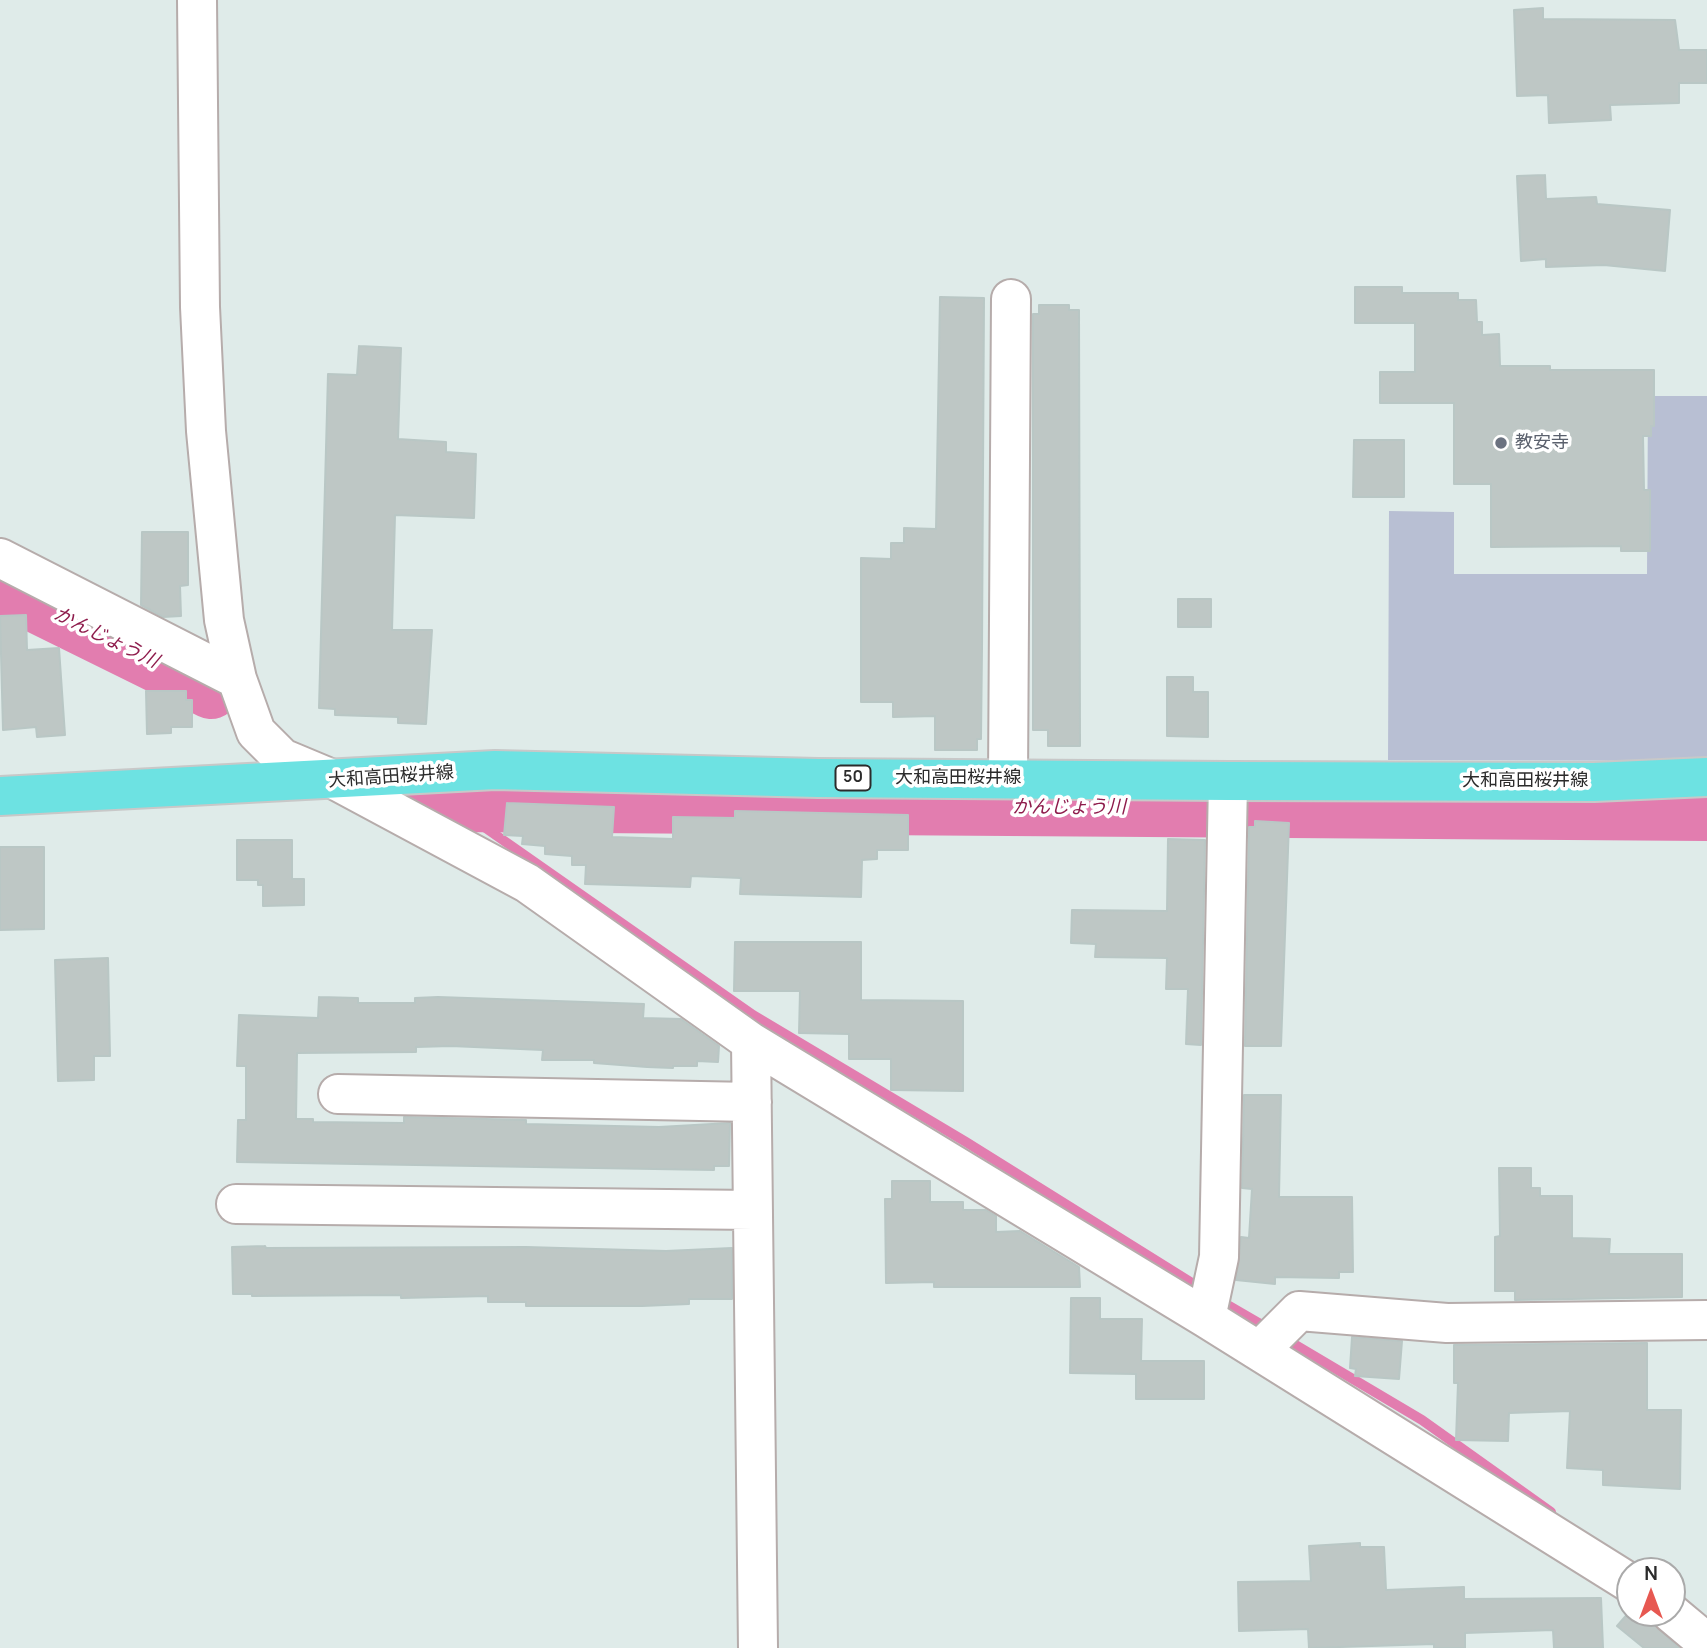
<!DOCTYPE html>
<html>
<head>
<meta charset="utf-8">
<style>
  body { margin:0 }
  #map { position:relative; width:1707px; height:1648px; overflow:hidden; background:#dfebe9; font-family:Manrope,sans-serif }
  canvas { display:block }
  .north { position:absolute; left:1616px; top:1557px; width:70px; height:70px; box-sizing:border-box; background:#fff; border:2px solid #aaa; border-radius:50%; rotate:0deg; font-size:19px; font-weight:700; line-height:28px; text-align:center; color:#2b2b2b }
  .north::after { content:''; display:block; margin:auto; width:24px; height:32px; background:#e75851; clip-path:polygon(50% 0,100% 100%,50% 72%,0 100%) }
</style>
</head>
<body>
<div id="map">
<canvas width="1707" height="1648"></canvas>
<div class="north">N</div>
</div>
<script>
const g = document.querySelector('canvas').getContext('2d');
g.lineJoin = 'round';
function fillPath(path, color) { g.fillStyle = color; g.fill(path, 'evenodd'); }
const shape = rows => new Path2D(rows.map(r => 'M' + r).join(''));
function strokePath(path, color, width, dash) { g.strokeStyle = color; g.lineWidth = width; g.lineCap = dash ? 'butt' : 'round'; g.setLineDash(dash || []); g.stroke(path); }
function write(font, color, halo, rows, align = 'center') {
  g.font = font + ' Manrope,"Noto Sans JP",sans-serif'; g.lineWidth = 7; g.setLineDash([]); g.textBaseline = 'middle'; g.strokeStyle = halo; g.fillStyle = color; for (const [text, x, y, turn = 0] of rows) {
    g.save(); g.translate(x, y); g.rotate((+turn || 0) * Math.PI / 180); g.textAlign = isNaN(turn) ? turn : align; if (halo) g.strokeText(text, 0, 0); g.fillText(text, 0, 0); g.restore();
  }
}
fillPath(shape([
  [1648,396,1707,396,1707,761,1388,760,1389,511,1454,512,1454,574,1647,574]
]), '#b8bfd3');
strokePath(shape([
  [450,803,753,1015,966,1142,1203,1290],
  [1219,1300,1269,1329],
  [1282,1337,1422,1420,1551,1512]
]), '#e27daf', 10);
strokePath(shape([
  [0,586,211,690],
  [433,797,450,803,1707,812]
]), '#e27daf', 58);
const building = shape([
  [1543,8,1543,19,1675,20,1679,50,1707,50,1707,83,1679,83,1679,103,1610,105,1611,120,1549,123,1548,95,1517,96,1514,10,1543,8],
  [1545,175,1546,199,1596,197,1597,204,1670,210,1665,271,1604,265,1546,267,1546,259,1521,261,1517,176,1545,175],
  [1355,287,1402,287,1402,293,1458,293,1458,300,1476,300,1477,322,1482,322,1482,335,1499,334,1500,366,1550,366,1550,370,1654,370,1654,426,1651,426,1651,436,1643,436,1644,490,1650,490,1650,551,1621,551,1621,546,1491,547,1491,484,1454,484,1454,403,1380,403,1380,372,1415,372,1415,323,1355,323,1355,287],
  [940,297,984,298,982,647,981,739,977,739,977,750,935,750,935,716,893,717,893,702,861,702,861,558,891,559,891,543,904,543,904,528,936,529,940,297],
  [1039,305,1069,305,1069,310,1079,310,1080,746,1048,746,1048,730,1033,730,1033,314,1039,314,1039,305],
  [359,346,401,348,398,439,446,442,446,452,476,454,474,518,395,515,392,630,432,630,426,724,398,723,398,717,335,715,335,709,319,708,328,374,357,375,359,346],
  [1354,440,1404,440,1404,497,1353,497,1354,440],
  [142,532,188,532,188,585,180,586,181,616,163,617,141,605,142,532],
  [1178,599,1211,599,1211,627,1178,627,1178,599],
  [26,615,27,650,59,648,65,735,37,737,36,727,3,730,0,616,26,615],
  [1167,677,1193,677,1193,692,1208,692,1208,737,1167,736,1167,677],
  [146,691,186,691,186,700,192,700,192,727,171,727,171,733,147,734,146,691],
  [507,803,614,807,612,837,673,839,673,817,735,818,735,811,908,815,908,850,877,850,877,859,862,860,861,897,740,894,741,878,691,876,690,887,585,884,586,865,572,865,572,856,545,854,545,846,522,844,523,836,504,835,507,803],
  [1255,821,1289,823,1281,1046,1245,1046,1249,827,1255,827,1255,821],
  [1168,839,1205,840,1201,1045,1186,1044,1188,989,1166,989,1167,958,1095,957,1096,944,1071,943,1072,910,1167,911,1168,839],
  [237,840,292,840,292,879,304,879,304,905,263,906,263,885,258,885,258,880,237,880,237,840],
  [0,847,44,847,44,929,0,930,0,847],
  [735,942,861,942,861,1000,963,1001,963,1091,891,1090,891,1059,849,1059,849,1034,799,1033,800,991,734,991,735,942],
  [108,958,110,1056,94,1056,94,1080,58,1081,55,960,108,958],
  [319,997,358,998,358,1003,415,1003,415,998,438,997,644,1004,643,1018,681,1019,719,1046,718,1062,697,1061,697,1066,673,1066,673,1068,647,1067,594,1063,594,1060,542,1060,543,1050,451,1046,416,1047,416,1052,297,1053,296,1119,313,1119,313,1122,404,1123,404,1117,526,1120,526,1124,659,1127,730,1123,729,1166,714,1166,714,1170,237,1162,238,1120,246,1120,246,1066,237,1066,239,1015,318,1018,319,997],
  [1244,1095,1281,1095,1279,1197,1352,1197,1353,1272,1339,1272,1339,1278,1275,1277,1275,1284,1236,1280,1241,1237,1249,1238,1252,1189,1242,1188,1244,1095],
  [1499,1168,1531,1168,1531,1188,1540,1188,1540,1196,1572,1196,1572,1238,1610,1239,1609,1254,1682,1254,1682,1297,1515,1300,1515,1291,1495,1291,1495,1237,1500,1236,1499,1168],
  [892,1181,930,1181,930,1202,963,1202,963,1210,986,1210,996,1216,996,1232,1020,1231,1079,1267,1080,1287,934,1287,934,1282,886,1283,885,1199,892,1199,892,1181],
  [265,1246,266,1248,526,1247,666,1251,732,1248,732,1299,689,1299,689,1304,642,1306,526,1306,526,1302,488,1302,488,1296,401,1298,401,1295,252,1296,252,1294,233,1294,232,1247,265,1246],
  [1071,1298,1100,1298,1100,1319,1142,1319,1141,1361,1204,1361,1204,1399,1136,1399,1136,1374,1070,1373,1071,1298],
  [1352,1337,1402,1341,1399,1379,1355,1376,1356,1369,1350,1368,1352,1337],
  [1647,1343,1647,1410,1681,1410,1680,1489,1603,1485,1603,1470,1567,1468,1570,1411,1509,1413,1508,1441,1456,1440,1458,1383,1454,1383,1454,1345,1647,1343],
  [1360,1543,1360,1547,1384,1547,1386,1590,1464,1587,1464,1599,1601,1598,1603,1648,1554,1648,1553,1630,1465,1633,1465,1648,1434,1648,1434,1644,1309,1648,1308,1629,1239,1631,1238,1582,1311,1581,1309,1546,1360,1543],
  [1630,1611,1643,1613,1679,1648,1644,1648,1617,1626,1630,1611]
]);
fillPath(building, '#bec7c5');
strokePath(building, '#b9c7c5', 2);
const minor = shape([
  [197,0,200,307,206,431,224,620,237,679,256,732,282,758,337,781,527,883,751,1042,1206,1318,1630,1583],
  [0,558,237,679],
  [1008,778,1011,299],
  [751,1042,758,1648],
  [338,1094,752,1102],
  [236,1204,753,1210],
  [1206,1318,1219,1257,1228,781],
  [1259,1351,1299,1311,1447,1323,1707,1320],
  [1671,1613,1707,1643]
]);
const major = shape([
  [0,796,495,770,818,778,1228,781,1594,782,1707,777]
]);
strokePath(minor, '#b6acab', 42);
strokePath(major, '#c8c8c8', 42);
strokePath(minor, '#fff', 38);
strokePath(major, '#6de2e2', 38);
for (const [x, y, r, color] of [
  [1501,443,7,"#6b7280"]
]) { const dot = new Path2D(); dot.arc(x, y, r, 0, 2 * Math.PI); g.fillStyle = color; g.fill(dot); strokePath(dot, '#fff', 2.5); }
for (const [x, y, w] of [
  [853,778,35]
]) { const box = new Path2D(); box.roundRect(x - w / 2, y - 12.5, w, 25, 5); g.fillStyle = '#fff'; g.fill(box); strokePath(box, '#2b2b2b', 2); }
write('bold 16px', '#2b2b2b', null, [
  ["50",853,778]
]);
write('18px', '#5b616d', '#fff', [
  ["教安寺",1515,443]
], 'left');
write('18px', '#2b2b2b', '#fff', [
  ["大和高田桜井線",391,777,-4],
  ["大和高田桜井線",958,778],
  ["大和高田桜井線",1525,781]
]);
write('italic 19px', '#8e1c4c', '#fff', [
  ["かんじょう川",106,638,26],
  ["かんじょう川",1069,808]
]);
</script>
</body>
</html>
